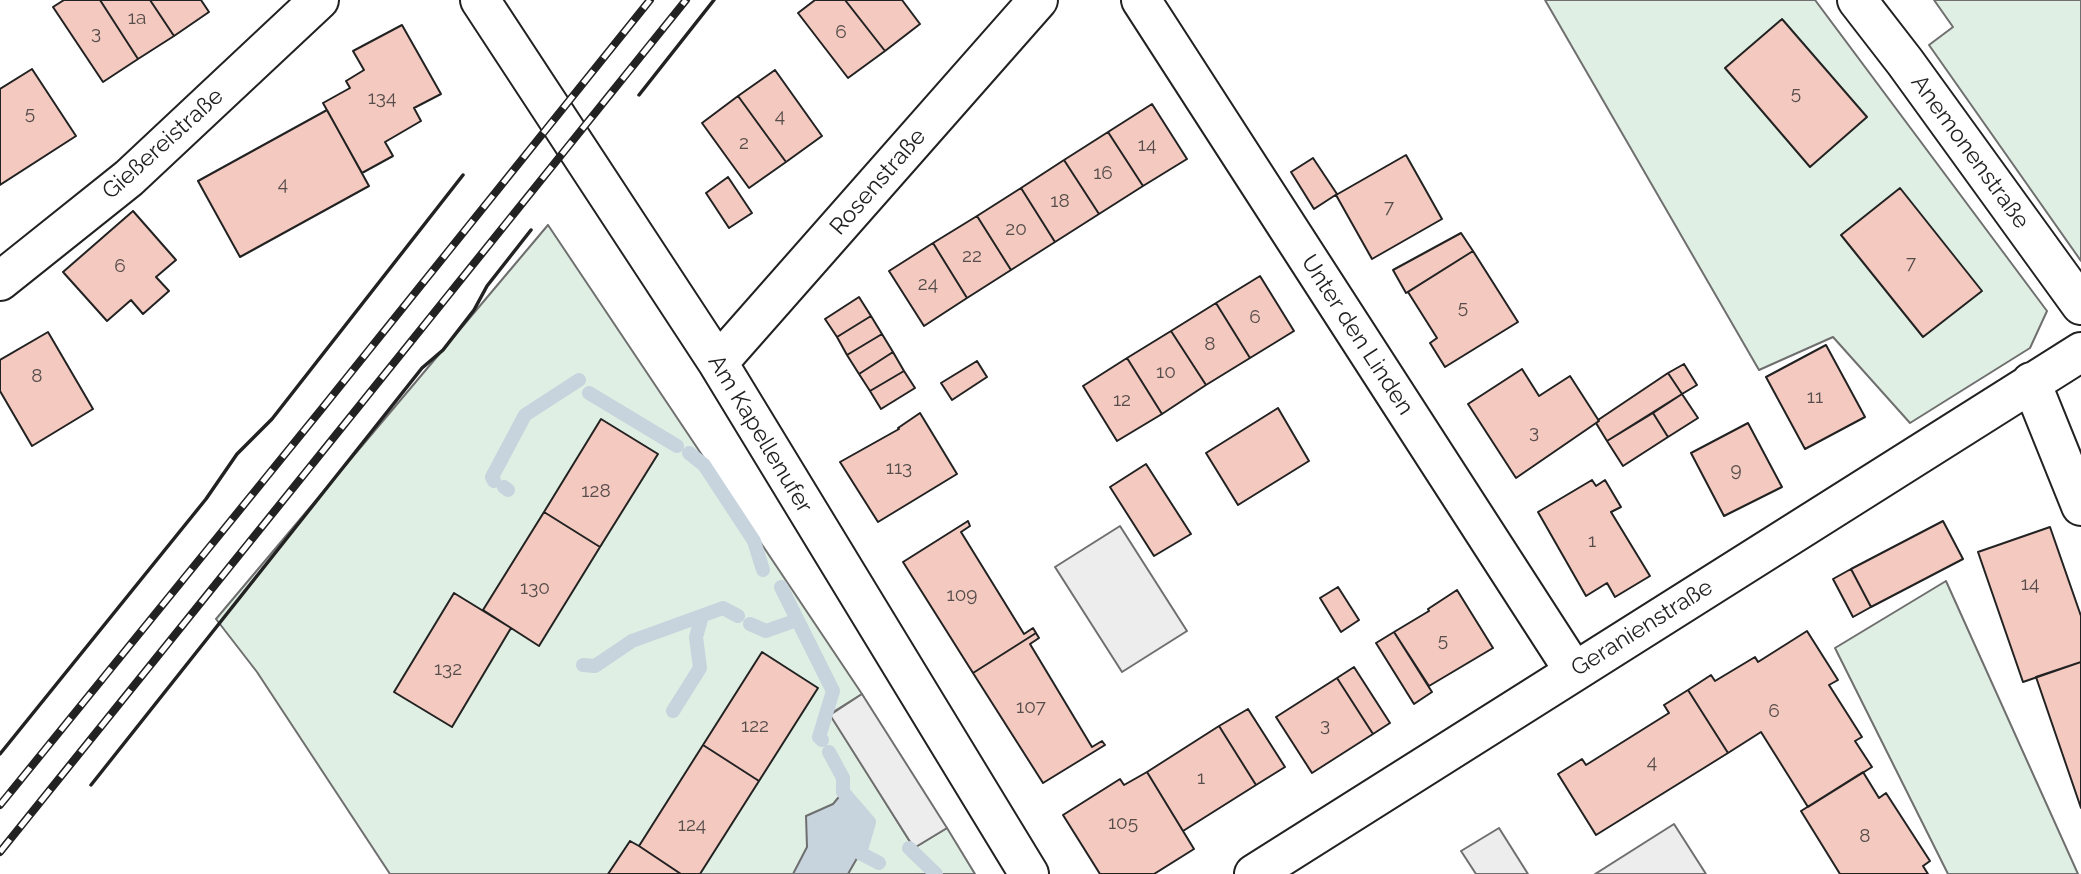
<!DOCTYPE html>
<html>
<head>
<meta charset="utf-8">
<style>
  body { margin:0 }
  canvas { display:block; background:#fff }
</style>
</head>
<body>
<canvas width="2081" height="874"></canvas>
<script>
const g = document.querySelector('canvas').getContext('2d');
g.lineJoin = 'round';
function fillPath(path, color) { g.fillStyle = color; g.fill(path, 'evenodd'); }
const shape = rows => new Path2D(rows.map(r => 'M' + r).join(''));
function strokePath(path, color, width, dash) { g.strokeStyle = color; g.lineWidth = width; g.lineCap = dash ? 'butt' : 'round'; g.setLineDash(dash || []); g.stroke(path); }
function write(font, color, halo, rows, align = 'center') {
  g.font = font + ' Raleway,sans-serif'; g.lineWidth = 5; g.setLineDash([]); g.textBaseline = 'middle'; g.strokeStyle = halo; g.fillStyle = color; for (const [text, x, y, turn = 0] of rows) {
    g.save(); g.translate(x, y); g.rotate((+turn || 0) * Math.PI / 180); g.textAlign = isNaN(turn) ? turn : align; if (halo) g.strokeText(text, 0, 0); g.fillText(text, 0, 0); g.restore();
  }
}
const green = shape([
  [1545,0,1815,0,2047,311,2030,348,1910,423,1833,337,1759,370,1545,0],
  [1934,0,2081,0,2081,261,1929,45,1953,27,1934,0],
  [548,225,862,694,830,714,914,848,947,828,975,874,390,874,257,672,216,619,548,225],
  [1946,581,2078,874,1948,874,1835,648,1946,581]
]);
fillPath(green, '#e0efe3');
strokePath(green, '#6f6f6f', 2);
const parking = shape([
  [1120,526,1187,631,1122,672,1055,567,1120,526],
  [862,694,947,828,914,848,830,715,862,694],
  [1674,824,1706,874,1595,874,1674,824],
  [1499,828,1528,874,1476,874,1461,851,1499,828]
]);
fillPath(parking, '#ededed');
strokePath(parking, '#6f6f6f', 2);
const water = shape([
  [843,792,873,818,869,822,860,853,848,874,793,874,807,847,806,816,833,804,843,792]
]);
fillPath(water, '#c7d3dd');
strokePath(water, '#6f6f6f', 2);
strokePath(shape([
  [589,393,677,446],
  [689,453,704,465,754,541,763,570],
  [494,481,492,477,525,415,579,380],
  [504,487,508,490],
  [781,587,833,691,819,737,822,740],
  [750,624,766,631,797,620],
  [583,665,595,666,632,641,723,608,738,616],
  [673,711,700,668,696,637,702,616],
  [829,752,843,778,843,792,869,822],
  [869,822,860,853,879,863],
  [909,848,936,874]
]), '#c7d3dd', 14);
const building = shape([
  [64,0,100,0,138,59,103,82,53,7,64,0],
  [100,0,150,0,174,36,138,59,100,0],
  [150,0,201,0,209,12,174,36,150,0],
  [815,0,845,0,885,51,848,78,798,13,815,0],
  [845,0,902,0,920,24,885,51,845,0],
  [1782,19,1867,117,1810,167,1725,68,1782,19],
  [402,25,441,94,414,108,421,121,385,142,393,156,362,173,323,103,350,88,346,81,364,70,353,51,402,25],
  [32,69,76,136,0,185,0,89,32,69],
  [775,70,822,136,786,162,738,96,775,70],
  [738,96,786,162,749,188,702,123,738,96],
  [1152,104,1187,159,1143,186,1108,132,1152,104],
  [327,110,369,186,240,257,198,181,327,110],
  [1108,132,1143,186,1099,214,1064,160,1108,132],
  [1406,155,1442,219,1372,259,1336,195,1406,155],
  [1313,158,1337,194,1314,209,1291,172,1313,158],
  [1064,160,1099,214,1055,242,1021,188,1064,160],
  [728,177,752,213,729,228,706,193,728,177],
  [1021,188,1055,242,1011,270,977,216,1021,188],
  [1900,188,1982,291,1923,337,1841,235,1900,188],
  [133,211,176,260,156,277,169,291,143,314,131,300,107,321,63,272,133,211],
  [977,216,1011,270,967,298,933,243,977,216],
  [1461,233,1473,251,1406,293,1393,270,1461,233],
  [933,243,967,298,924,326,889,271,933,243],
  [1473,251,1518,322,1445,367,1430,343,1437,338,1408,292,1473,251],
  [1260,276,1294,331,1250,358,1216,303,1260,276],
  [859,297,871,316,837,337,825,319,859,297],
  [1216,303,1250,358,1206,385,1171,331,1216,303],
  [871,316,882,334,847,355,837,337,871,316],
  [1171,331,1206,385,1162,414,1127,358,1171,331],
  [48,332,93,409,32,446,0,391,0,360,48,332],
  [882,334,893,352,859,374,847,355,882,334],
  [1826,345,1865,417,1805,449,1766,377,1826,345],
  [893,352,904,371,870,391,859,374,893,352],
  [1127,358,1162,414,1117,441,1083,386,1127,358],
  [977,361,987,377,952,400,941,383,977,361],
  [1684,364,1697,385,1682,394,1668,373,1684,364],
  [1522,369,1539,396,1570,376,1599,421,1516,478,1468,404,1522,369],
  [904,371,915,388,881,409,870,391,904,371],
  [1668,373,1682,394,1607,441,1596,423,1599,421,1598,420,1668,373],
  [1682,394,1698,418,1668,437,1653,413,1682,394],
  [1278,408,1309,461,1238,505,1206,453,1278,408],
  [920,413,957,474,878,522,840,462,899,429,898,428,920,413],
  [1653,413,1668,437,1623,466,1607,441,1653,413],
  [601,419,658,454,600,547,544,512,601,419],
  [1748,423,1782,487,1724,516,1691,453,1748,423],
  [1146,464,1191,534,1154,556,1110,487,1146,464],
  [1592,480,1596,486,1605,480,1621,507,1611,512,1650,576,1615,597,1607,583,1586,596,1538,512,1592,480],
  [544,512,600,547,539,646,483,610,544,512],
  [968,521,970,526,961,532,1024,634,1033,628,1036,633,973,673,903,562,968,521],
  [1943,521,1963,559,1871,607,1851,569,1943,521],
  [2050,527,2081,616,2081,662,2023,682,1978,552,2050,527],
  [1851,569,1871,607,1853,617,1833,579,1851,569],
  [1338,587,1359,620,1341,632,1320,598,1338,587],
  [1457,590,1493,648,1429,686,1394,632,1429,611,1428,609,1457,590],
  [454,593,511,628,452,727,394,692,454,593],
  [1807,631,1838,680,1829,685,1862,737,1855,741,1872,767,1808,807,1761,732,1728,753,1688,690,1711,675,1715,681,1755,657,1758,662,1807,631],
  [1394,632,1432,692,1414,704,1376,643,1394,632],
  [1036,633,1039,638,1030,644,1092,747,1102,741,1105,745,1043,783,973,673,1036,633],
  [762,652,818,688,759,781,703,745,762,652],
  [2081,662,2081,808,2036,677,2081,662],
  [1354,667,1390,723,1373,734,1337,678,1354,667],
  [1337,678,1373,734,1312,773,1276,717,1337,678],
  [1688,690,1728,753,1596,835,1558,774,1582,759,1586,765,1669,713,1664,705,1688,690],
  [1248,709,1285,767,1256,785,1219,726,1248,709],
  [1219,726,1256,785,1183,831,1147,772,1219,726],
  [703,745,759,781,700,874,681,874,639,846,703,745],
  [1147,772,1194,849,1154,874,1100,874,1063,815,1120,779,1124,785,1147,772],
  [1863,772,1879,798,1886,793,1930,861,1923,866,1928,874,1840,874,1801,811,1863,772],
  [630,841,639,846,681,874,608,874,630,841]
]);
fillPath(building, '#f3c9c0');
strokePath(building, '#222', 2);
const minor = shape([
  [480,0,718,363,1029,874],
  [1141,0,1574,671],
  [1857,0,1905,62,2081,305],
  [0,281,129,178,319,0],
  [718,363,1038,0],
  [2031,382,2081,506],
  [1254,874,2081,352]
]);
strokePath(minor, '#222', 42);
strokePath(minor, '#fff', 38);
const rail = shape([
  [0,805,320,411,650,0],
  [0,852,686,0]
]);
strokePath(rail, '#222', 8);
strokePath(rail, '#fff', 5, [16]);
strokePath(shape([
  [639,95,714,0],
  [0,754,206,499,237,454,272,419,463,175],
  [91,785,422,368,443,350,474,310,487,286,531,230]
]), '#222', 3.5);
write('19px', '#564c4a', null, [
  ["1a",137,18],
  ["6",841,32],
  ["3",96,33],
  ["5",1796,93],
  ["134",382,98],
  ["5",30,113],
  ["4",780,116],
  ["2",744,143],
  ["14",1147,145],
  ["16",1103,173],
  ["4",283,184],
  ["18",1060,201],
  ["7",1389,207],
  ["20",1016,229],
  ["22",972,256],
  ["7",1911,263],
  ["6",120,266],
  ["24",928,284],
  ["5",1463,307],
  ["6",1255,317],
  ["8",1210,344],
  ["10",1166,372],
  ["8",37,376],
  ["11",1815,397],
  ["12",1122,400],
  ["3",1534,432],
  ["113",899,468],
  ["9",1736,470],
  ["128",596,491],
  ["1",1592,541],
  ["14",2030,584],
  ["130",535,588],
  ["109",962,595],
  ["5",1443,640],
  ["132",448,669],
  ["107",1031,707],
  ["6",1774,711],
  ["3",1325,725],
  ["122",755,726],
  ["4",1652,762],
  ["1",1201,778],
  ["105",1123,823],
  ["124",692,825],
  ["8",1865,836]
]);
write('23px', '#222', '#fff', [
  ["Gießereistraße",163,144,-42],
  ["Anemonenstraße",1970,152,54],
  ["Rosenstraße",878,182,-49],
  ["Unter den Linden",1357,335,57],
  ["Am Kapellenufer",760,434,59],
  ["Geranienstraße",1642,628,-32]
]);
</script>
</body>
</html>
